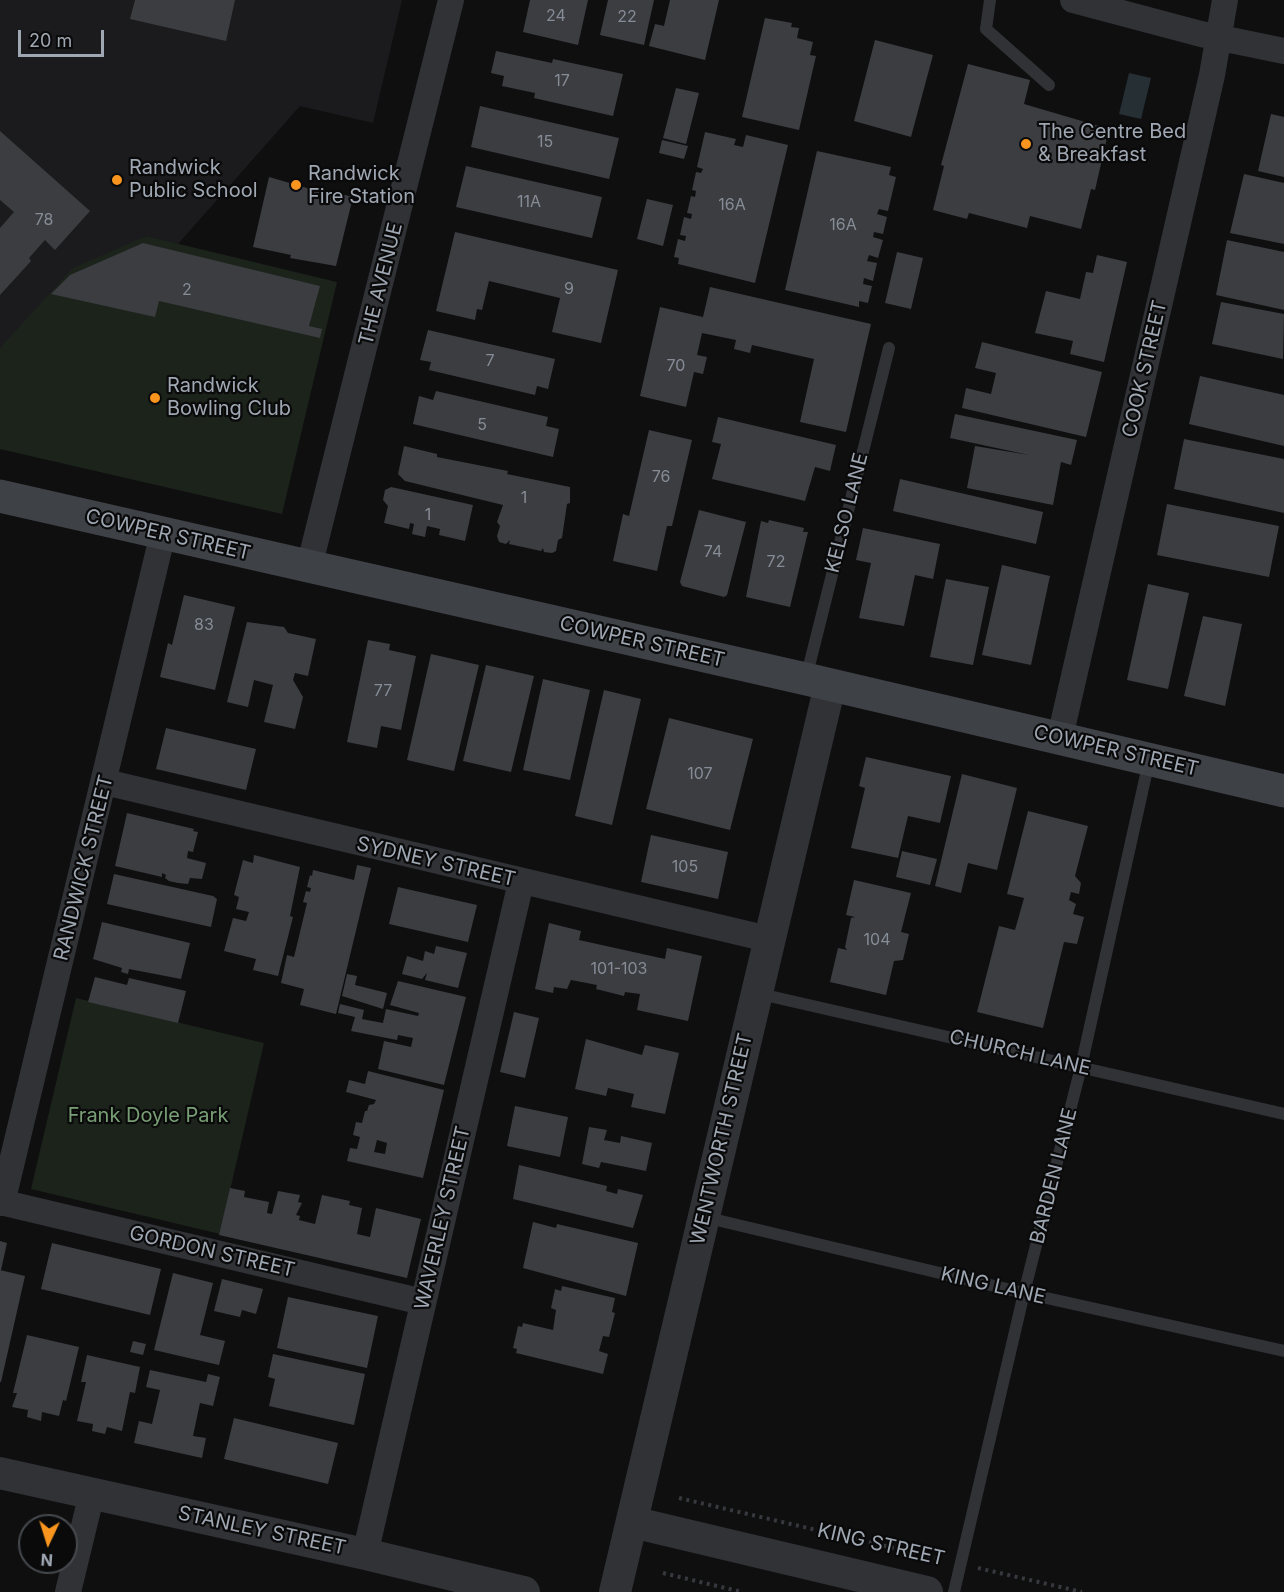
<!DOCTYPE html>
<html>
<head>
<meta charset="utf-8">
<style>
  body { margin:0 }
  #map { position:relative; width:1284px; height:1592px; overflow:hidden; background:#0f0f10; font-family:Inter,sans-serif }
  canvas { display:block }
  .north { position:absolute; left:18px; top:1514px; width:60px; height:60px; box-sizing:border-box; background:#0a0a0b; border:2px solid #46494e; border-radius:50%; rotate:184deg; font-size:16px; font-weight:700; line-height:24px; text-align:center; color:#9fa7b2 }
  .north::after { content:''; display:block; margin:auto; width:21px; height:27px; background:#f9951e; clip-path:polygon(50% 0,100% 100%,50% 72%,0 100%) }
  .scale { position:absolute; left:18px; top:30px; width:86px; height:27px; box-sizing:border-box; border:3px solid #9fa7b2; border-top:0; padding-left:8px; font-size:18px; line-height:21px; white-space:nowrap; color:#9fa7b2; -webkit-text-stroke:4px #0a0a0b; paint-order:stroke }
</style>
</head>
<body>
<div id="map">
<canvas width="1284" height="1592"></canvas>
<div class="north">N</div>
<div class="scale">20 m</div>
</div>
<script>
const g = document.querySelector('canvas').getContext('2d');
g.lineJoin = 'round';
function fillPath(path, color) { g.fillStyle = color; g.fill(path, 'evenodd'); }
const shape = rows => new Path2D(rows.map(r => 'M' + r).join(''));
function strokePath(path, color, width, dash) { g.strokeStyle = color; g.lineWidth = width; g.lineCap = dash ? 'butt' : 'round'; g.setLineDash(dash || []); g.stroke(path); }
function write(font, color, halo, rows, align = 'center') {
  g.font = font + ' Inter,sans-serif'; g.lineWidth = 4.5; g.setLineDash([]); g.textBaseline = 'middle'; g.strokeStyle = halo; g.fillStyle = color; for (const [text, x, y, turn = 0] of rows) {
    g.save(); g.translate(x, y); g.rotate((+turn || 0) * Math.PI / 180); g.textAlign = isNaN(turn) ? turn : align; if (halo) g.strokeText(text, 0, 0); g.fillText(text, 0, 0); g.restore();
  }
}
fillPath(shape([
  [0,0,402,0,373,123,300,106,178,244,145,236,0,348]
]), '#1b1b1d');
fillPath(shape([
  [146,236,337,282,282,514,0,449,0,348,73,268],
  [76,998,264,1043,220,1234,31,1189]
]), '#1b231b');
fillPath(shape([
  [1129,73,1151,78,1141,119,1119,114]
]), '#252f34');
fillPath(shape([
  [135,0,235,0,226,41,130,19],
  [530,0,588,0,578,45,523,32],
  [608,0,654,0,644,45,600,35],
  [670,0,719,0,705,60,649,46,655,24,664,26],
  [765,18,792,23,791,27,799,28,797,38,813,42,810,55,816,56,799,130,742,117],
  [875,40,933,55,911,137,854,121],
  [496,51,552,63,553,59,623,74,613,116,534,98,535,93,502,86,504,76,491,73],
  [968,64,1030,80,1024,104,1109,129,1095,190,1091,189,1081,229,1030,216,1027,228,969,213,967,219,933,210,944,166,941,165],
  [676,88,699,93,686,144,663,138],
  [480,106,619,138,609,179,471,147],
  [1271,114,1284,117,1284,177,1258,171],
  [0,131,90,211,55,250,45,240,29,258,31,261,0,295,0,228,14,212,0,200],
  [705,132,736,139,734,145,743,147,746,135,788,145,755,283,678,264,679,258,674,257,678,239,685,241,686,236,680,235,684,217,691,219,692,214,687,213,691,196,695,197,696,191,692,190,696,172,701,173,703,169,697,167],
  [662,140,688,146,684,159,659,153],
  [817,151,891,167,889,175,896,177,888,211,879,209,877,214,887,217,883,234,874,232,873,237,883,240,878,258,869,255,867,261,877,263,873,281,864,278,863,284,872,286,868,303,859,301,859,307,785,290],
  [466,166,602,197,592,238,456,207],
  [1244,174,1284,183,1284,244,1230,233],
  [269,177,324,193,325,190,353,197,336,266,290,258,291,255,253,247],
  [647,199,673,205,663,246,637,239],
  [455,232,618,270,601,343,552,332,560,298,489,281,482,310,477,309,475,320,436,311],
  [1227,240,1284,252,1284,310,1216,295],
  [143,243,320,286,309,326,322,329,320,338,159,301,155,317,51,294,70,275],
  [897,252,923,258,911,309,885,303],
  [1097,255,1127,262,1104,362,1070,354,1073,341,1035,333,1046,291,1080,299,1086,272,1093,273],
  [710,287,871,324,846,432,800,422,814,359,752,345,750,353,734,349,736,340,702,333,697,355,707,357,703,374,694,372,686,407,640,396,660,307,703,317],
  [1221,302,1284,314,1283,359,1212,344],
  [428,330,555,359,548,389,537,386,535,395,429,370,431,362,420,360],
  [982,342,1102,372,1086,437,962,408,966,388,991,394,996,373,975,368],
  [1200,376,1284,395,1284,446,1189,424],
  [436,391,548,417,546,426,559,429,553,457,413,424,419,396,433,400],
  [955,414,1077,440,1071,465,1061,462,1053,505,967,488,975,446,1029,455,950,438],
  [718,417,836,445,830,471,815,467,805,501,712,479,721,444,712,442],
  [649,430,692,440,672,526,667,526,657,571,613,561,623,514,629,516],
  [1184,439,1284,459,1284,513,1174,489],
  [404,446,437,454,437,457,508,471,507,474,570,487,570,503,567,504,562,538,558,540,556,551,552,553,544,552,543,548,541,551,509,544,510,540,506,544,499,542,497,536,500,526,497,522,503,505,405,481,398,474],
  [900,479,1043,512,1036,544,893,511],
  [391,487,473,505,465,541,439,535,440,529,427,526,425,537,412,534,414,524,410,523,409,529,384,523,388,506,383,500,385,490],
  [1167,504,1279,526,1269,577,1157,555],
  [699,510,746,522,727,595,724,597,682,586,680,582],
  [769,520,804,528,803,532,808,532,790,607,746,597,761,521,768,523],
  [863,528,940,544,933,579,915,575,904,626,859,618,871,563,856,560],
  [1002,565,1050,576,1031,665,982,655],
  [946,579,989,587,973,665,930,657],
  [1148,584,1189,593,1168,689,1127,680],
  [184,595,235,607,215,690,160,677,168,643,172,645],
  [1203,616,1242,624,1225,706,1184,696],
  [247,622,284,627,288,633,316,639,308,676,295,673,293,680,303,697,295,729,264,722,273,685,254,680,248,707,227,702],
  [368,640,390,644,389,650,416,656,401,730,381,726,377,748,347,742],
  [431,654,479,665,454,771,407,760],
  [486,665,534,676,511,772,463,761],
  [543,679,590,690,570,780,523,770],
  [604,690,641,699,612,825,575,816],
  [669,718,753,739,730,830,646,809],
  [166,728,256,749,246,790,156,769],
  [866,757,951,776,940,823,908,816,898,858,851,848,865,788,859,786],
  [962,774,1017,788,997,870,968,863,961,893,935,886],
  [1028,811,1088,826,1075,876,1081,883,1079,894,1071,892,1069,900,1076,904,1073,914,1084,917,1077,944,1064,942,1043,1028,977,1012,999,926,1015,930,1024,898,1007,894],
  [127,813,194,829,193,831,198,832,193,852,188,851,187,858,206,863,202,879,190,878,188,884,178,883,169,881,165,878,166,875,162,873,162,877,115,866],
  [651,835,728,852,718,899,641,882],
  [902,851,937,859,930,885,896,877],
  [254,855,300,867,290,916,293,917,278,976,253,970,256,959,224,951,233,918,246,921,249,912,236,909,239,897,234,895,243,860,253,863],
  [357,865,371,868,336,1014,300,1005,304,989,281,983,287,955,294,957,307,903,303,902,306,891,310,892,311,888,307,887,310,875,312,876,313,870,354,880],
  [114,874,213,896,217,899,211,927,107,904],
  [854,880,911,893,901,932,909,934,903,960,894,961,886,995,830,982,838,948,847,950,845,947,851,918,855,917,846,915],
  [398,887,477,905,468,942,389,924],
  [102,922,190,943,181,979,129,969,128,974,121,972,122,968,93,959],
  [549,923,581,931,579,940,665,959,667,948,702,956,688,1021,637,1010,640,994,625,992,624,996,596,989,597,985,571,980,567,989,554,987,553,993,535,989],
  [436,946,467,953,458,988,425,980,427,973,422,979,402,974,407,956,423,961,425,951,434,954],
  [347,974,357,976,355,985,387,993,383,1009,342,996],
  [95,977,127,985,129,978,186,991,178,1023,88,1002],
  [398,981,466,997,444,1085,378,1069,384,1041,411,1047,413,1038,398,1035,397,1040,351,1031,355,1017,338,1013,340,1004,364,1010,362,1019,383,1023,386,1009,418,1016,419,1013,390,1005],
  [514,1012,539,1018,525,1078,500,1072],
  [586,1039,642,1055,645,1045,679,1053,665,1114,631,1107,634,1094,608,1088,606,1096,575,1089],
  [368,1071,444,1090,423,1178,347,1161,350,1148,357,1149,360,1137,353,1135,356,1122,362,1123,365,1111,367,1111,369,1105,374,1104,376,1100,346,1092,349,1080,365,1084],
  [377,1140,387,1143,385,1154,374,1152],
  [515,1106,568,1117,560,1157,507,1146],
  [589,1127,607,1130,604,1140,620,1143,621,1136,652,1143,646,1171,601,1162,599,1168,582,1164],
  [519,1165,607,1186,606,1191,617,1194,618,1189,643,1195,633,1228,513,1199],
  [230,1188,245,1191,244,1197,269,1202,267,1213,272,1214,278,1191,300,1195,298,1202,302,1203,296,1215,300,1216,299,1220,315,1224,322,1195,350,1201,349,1205,362,1208,357,1234,370,1237,376,1208,421,1219,407,1278,219,1235],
  [533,1222,556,1228,557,1224,638,1243,626,1296,523,1268],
  [0,1241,7,1243,1,1270,0,1270],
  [52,1243,161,1269,150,1315,41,1289],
  [0,1270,25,1276,1,1382,0,1382],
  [173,1273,213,1283,200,1335,225,1341,219,1365,154,1350],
  [222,1279,263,1289,256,1314,242,1310,240,1317,214,1311],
  [562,1286,615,1298,612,1312,615,1313,609,1337,603,1336,599,1351,608,1354,603,1374,516,1353,517,1349,513,1348,518,1326,522,1327,523,1323,553,1330,556,1310,551,1308,555,1289,561,1291],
  [288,1297,378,1316,367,1368,277,1348],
  [27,1335,79,1347,66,1401,63,1400,59,1416,42,1412,41,1421,27,1417,28,1410,12,1407,17,1393,13,1393],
  [133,1341,146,1344,143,1355,130,1352],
  [273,1354,365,1374,354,1425,269,1406,275,1379,268,1377],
  [87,1355,140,1367,135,1393,130,1392,122,1431,107,1427,105,1434,92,1431,93,1424,77,1421,86,1382,81,1382],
  [150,1370,206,1382,208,1374,220,1377,213,1406,200,1403,193,1436,206,1438,202,1458,134,1443,139,1421,152,1424,160,1390,146,1387],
  [234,1418,338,1443,328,1484,224,1459]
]), '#3b3d41');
strokePath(shape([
  [679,1498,941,1559],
  [978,1568,1082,1592],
  [663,1573,742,1592]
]), '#36393d', 4, [3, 4.5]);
strokePath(shape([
  [990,0,986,29,1049,85],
  [806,678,889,348],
  [756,993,1284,1114],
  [704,1217,1024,1293,1284,1351],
  [954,1592,1024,1293,1081,1067,1149,761]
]), '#303236', 12);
strokePath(shape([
  [1073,0,1201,34,1284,51],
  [309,567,451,0],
  [1060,737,1212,75,1225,0],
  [105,782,768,939],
  [0,1202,423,1302],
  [2,1203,163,533],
  [365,1554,521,882],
  [68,1592,92,1493]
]), '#303236', 26);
strokePath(shape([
  [0,1473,365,1554,524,1592],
  [632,1522,927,1592],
  [615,1592,830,685]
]), '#303236', 32);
strokePath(shape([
  [0,496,806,679,1284,791]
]), '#3e4146', 33);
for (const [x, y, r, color] of [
  [1026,144,6,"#f9951e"],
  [117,180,6,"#f9951e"],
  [296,185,6,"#f9951e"],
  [155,398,6,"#f9951e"]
]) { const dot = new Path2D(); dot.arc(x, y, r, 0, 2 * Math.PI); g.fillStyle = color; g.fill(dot); strokePath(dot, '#0a0a0b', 2); }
write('16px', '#868c96', null, [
  ["24",556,16],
  ["22",627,17],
  ["17",562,81],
  ["15",545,142],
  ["11A",529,202],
  ["16A",732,205],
  ["78",44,220],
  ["16A",843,225],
  ["9",569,289],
  ["2",187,290],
  ["7",490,361],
  ["70",676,366],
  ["5",482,425],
  ["76",661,477],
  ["1",524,498],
  ["1",428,515],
  ["74",713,552],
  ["72",776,562],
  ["83",204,625],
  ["77",383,691],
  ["107",700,774],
  ["105",685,867],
  ["104",877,940],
  ["101-103",619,969]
]);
write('20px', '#9fa7b2', '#0a0a0b', [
  ["The Centre Bed",1038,132],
  ["& Breakfast",1038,155],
  ["Randwick",129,168],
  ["Public School",129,191],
  ["Randwick",308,174],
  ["Fire Station",308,197],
  ["Randwick",167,386],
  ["Bowling Club",167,409]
], 'left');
write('20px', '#9fa7b2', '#0a0a0b', [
  ["THE AVENUE",381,284,-76],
  ["COOK STREET",1145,369,-77],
  ["KELSO LANE",847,513,-76],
  ["COWPER STREET",168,535,13],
  ["COWPER STREET",642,642,13],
  ["COWPER STREET",1116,751,13],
  ["SYDNEY STREET",436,862,13],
  ["RANDWICK STREET",84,868,-76],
  ["CHURCH LANE",1020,1053,13],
  ["WENTWORTH STREET",722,1139,-77],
  ["BARDEN LANE",1054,1176,-76],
  ["WAVERLEY STREET",443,1218,-77],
  ["GORDON STREET",212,1252,13],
  ["KING LANE",993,1286,13],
  ["STANLEY STREET",262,1531,12],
  ["KING STREET",881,1545,13]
]);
write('20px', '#789e75', '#0a0a0b', [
  ["Frank Doyle Park",148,1116]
]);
</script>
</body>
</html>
